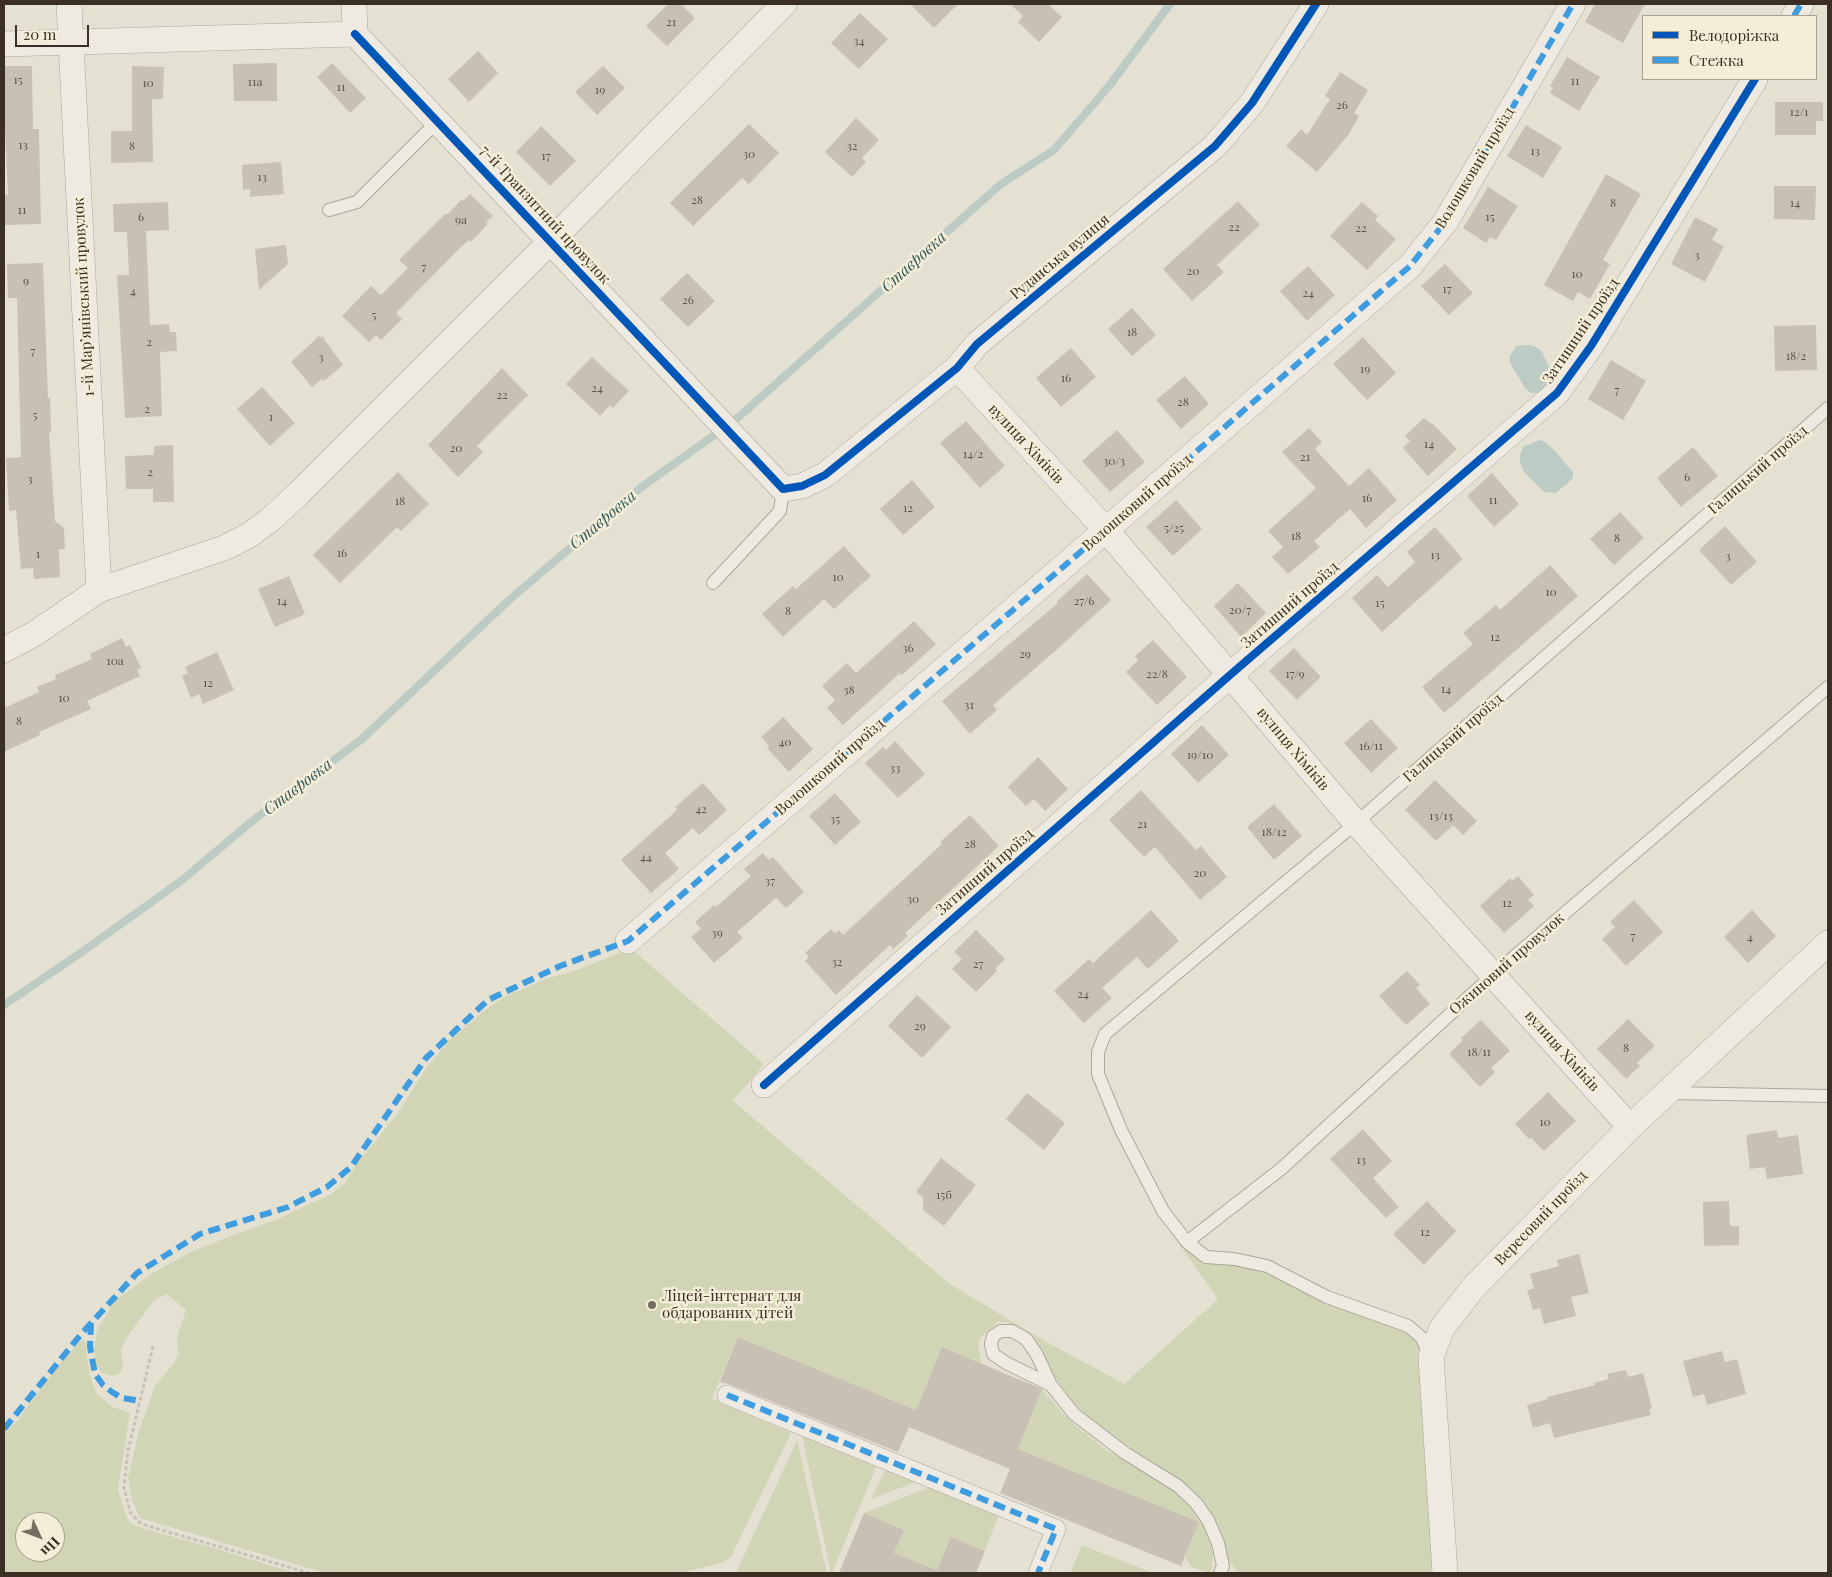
<!DOCTYPE html>
<html>
<head>
<meta charset="utf-8">
<style>
  body { margin:0 }
  #map { position:relative; width:1832px; height:1577px; overflow:hidden; background:#e5e1d2; font-family:"Playfair Display",serif }
  canvas { display:block }
  .frame { position:absolute; inset:0; border:5px solid #3a2f22; pointer-events:none }
  .legend { position:absolute; left:1642px; top:15px; width:175px; height:65px; box-sizing:border-box; background:#f4eed9; border:1px solid #aaa290; margin:0; padding:6px 9px; list-style:none; font-size:15px; color:#3a2f22 }
  .legend li { display:flex; align-items:center; gap:10px; height:25px }
  .legend b { width:25px; border:1px solid #aaa290 }
  .north { position:absolute; left:15px; top:1512px; width:50px; height:50px; box-sizing:border-box; background:#f4eed9; border:1px solid #aaa290; border-radius:50%; rotate:133deg; font-size:14px; font-weight:700; line-height:20px; text-align:center; color:#3a2f22 }
  .north::after { content:''; display:block; margin:auto; width:18px; height:22px; background:#766d60; clip-path:polygon(50% 0,100% 100%,50% 72%,0 100%) }
  .scale { position:absolute; left:15px; top:25px; width:74px; height:22px; box-sizing:border-box; border:2px solid #3a2f22; border-top:0; padding-left:6px; font-size:15px; line-height:18px; white-space:nowrap; color:#3a2f22; -webkit-text-stroke:4px #f4eed9; paint-order:stroke }
</style>
</head>
<body>
<div id="map">
<canvas width="1832" height="1577"></canvas>
<div class="frame"></div>
<ul class="legend">
<li><b style="height:6px;background:#0057b8"></b>Велодоріжка</li>
<li><b style="height:6px;background:#3e9de0"></b>Стежка</li>
</ul>
<div class="north">Пн</div>
<div class="scale">20 m</div>
</div>
<script>
const g = document.querySelector('canvas').getContext('2d');
g.lineJoin = 'round';
function fillPath(path, color) { g.fillStyle = color; g.fill(path, 'evenodd'); }
const shape = rows => new Path2D(rows.map(r => 'M' + r).join(''));
function strokePath(path, color, width, dash) { g.strokeStyle = color; g.lineWidth = width; g.lineCap = dash ? 'butt' : 'round'; g.setLineDash(dash || []); g.stroke(path); }
function write(font, color, halo, rows, align = 'center') {
  g.font = font + ' "Playfair Display",serif'; g.lineWidth = 5; g.setLineDash([]); g.textBaseline = 'middle'; g.strokeStyle = halo; g.fillStyle = color; for (const [text, x, y, turn = 0] of rows) {
    g.save(); g.translate(x, y); g.rotate((+turn || 0) * Math.PI / 180); g.textAlign = isNaN(turn) ? turn : align; if (halo) g.strokeText(text, 0, 0); g.fillText(text, 0, 0); g.restore();
  }
}
fillPath(shape([
  [627,950,634,951,764,1064,733,1101,950,1284,1043,1340,1124,1384,1218,1299,1173,1235,1193,1255,1206,1263,1242,1265,1273,1273,1305,1293,1409,1334,1419,1344,1423,1356,1423,1402,1434,1573,1239,1573,1225,1556,1222,1534,1203,1502,1183,1482,1107,1432,1087,1416,1071,1400,1024,1333,1007,1322,998,1322,981,1337,978,1343,981,1363,942,1347,916,1410,738,1337,712,1399,791,1433,731,1557,721,1563,680,1573,325,1573,140,1518,132,1500,128,1479,138,1434,155,1386,175,1362,178,1352,177,1337,186,1310,167,1294,153,1301,125,1340,121,1350,123,1365,120,1374,112,1376,104,1374,97,1368,94,1350,97,1330,115,1301,151,1274,189,1253,220,1240,280,1218,331,1194,344,1184,358,1162,395,1117,427,1067,450,1040,484,1011,504,997,543,980,580,969],
  [82,1339,85,1341,90,1376,97,1394,113,1407,130,1413,118,1489,127,1517,130,1523,145,1529,207,1546,295,1573,4,1573,4,1434,18,1420,57,1367],
  [25,1522,55,1522,55,1552,25,1552],
  [1042,1389,1064,1415,1081,1430,1106,1450,1139,1468,1173,1490,1194,1511,1207,1528,1213,1554,1212,1569,1209,1573,1192,1567,1185,1558,1198,1522,1018,1449],
  [802,1436,877,1465,832,1573,831,1573],
  [797,1440,827,1573,736,1573],
  [886,1469,916,1482,871,1499],
  [930,1487,998,1516,985,1551,951,1537,937,1570,894,1553,904,1530,864,1513],
  [1082,1545,1153,1573,1070,1573]
]), '#d2d5b5');
fillPath(shape([
  [1531,345,1538,348,1542,352,1552,373,1552,379,1541,391,1536,393,1531,393,1525,388,1510,363,1510,356,1516,346],
  [1539,440,1545,442,1554,450,1573,472,1573,478,1556,493,1544,492,1524,472,1520,462,1520,455,1523,447]
]), '#bccbc3');
strokePath(shape([
  [4,1005,79,954,181,881,251,822,362,739,509,600,643,486,734,421,1001,184,1054,150,1109,86,1170,4]
]), '#bccbc3', 8);
fillPath(shape([
  [668,4,681,4,695,18,667,46,646,26],
  [910,4,958,4,934,28],
  [1010,4,1048,4,1062,17,1039,42,1018,22,1023,16],
  [1595,4,1645,4,1623,43,1585,22],
  [860,13,888,39,859,69,831,43],
  [478,51,498,73,469,102,448,79],
  [1567,57,1600,77,1579,111,1550,93,1553,88,1550,86],
  [277,63,277,101,234,101,233,64],
  [332,63,366,98,350,113,317,77],
  [4,66,32,66,33,129,39,129,41,224,4,225,4,195,8,195,4,109],
  [132,66,164,67,163,99,152,99,153,162,111,163,111,131,132,131],
  [603,66,625,88,597,115,575,92],
  [1340,72,1368,90,1354,113,1359,116,1349,134,1317,172,1286,146,1301,129,1307,135,1330,99,1325,96],
  [1775,102,1823,102,1823,121,1816,121,1816,135,1775,135],
  [856,118,879,140,862,158,866,162,852,177,825,152],
  [749,124,779,153,749,184,742,178,693,226,670,203],
  [1526,125,1562,147,1543,178,1507,156],
  [541,126,576,161,550,186,516,152],
  [281,162,284,194,250,197,250,189,243,190,242,165],
  [1606,174,1641,194,1603,260,1610,264,1590,299,1578,292,1573,301,1544,285],
  [1774,186,1816,186,1815,220,1774,219],
  [1488,187,1518,206,1496,240,1490,237,1486,243,1463,228],
  [470,194,493,216,486,222,488,224,471,242,469,240,461,247,396,313,402,319,381,340,376,335,369,342,342,316,371,286,381,295,408,268,399,260,446,213,447,215,462,199,463,201],
  [1238,201,1260,225,1217,265,1224,272,1192,301,1163,269],
  [168,202,169,230,146,231,150,325,169,324,170,332,176,332,177,351,160,352,162,416,125,418,117,275,129,275,127,232,114,232,113,204],
  [1362,202,1378,216,1375,220,1396,239,1367,270,1330,236],
  [1695,217,1718,229,1712,240,1724,246,1705,282,1671,264],
  [286,245,288,264,259,290,255,249],
  [43,263,48,398,50,398,51,432,49,432,55,521,64,528,65,549,59,549,60,577,34,579,33,568,21,569,16,510,9,511,6,458,21,457,17,298,8,298,7,264],
  [1445,264,1473,293,1449,315,1421,286],
  [1308,266,1335,295,1307,321,1280,291],
  [687,273,715,301,688,327,660,299],
  [1132,308,1156,335,1132,356,1108,329],
  [1816,325,1817,370,1775,371,1774,326],
  [319,336,320,338,322,336,343,365,324,381,322,379,312,387,291,362],
  [1363,337,1396,373,1367,400,1333,364],
  [1071,348,1096,377,1061,407,1036,378],
  [592,357,629,391,613,408,610,405,600,416,566,384],
  [1611,360,1646,381,1623,420,1588,399],
  [502,368,528,395,477,446,483,452,458,477,428,445],
  [1185,376,1209,404,1181,429,1156,400],
  [262,387,295,423,270,446,237,409],
  [1424,418,1431,424,1432,423,1457,449,1428,476,1403,448,1410,441,1405,436],
  [966,421,1005,466,980,488,940,443],
  [1309,428,1322,442,1315,449,1349,486,1369,468,1397,500,1366,528,1350,509,1314,541,1320,547,1288,574,1272,557,1283,547,1268,531,1316,488,1282,452],
  [1117,430,1145,462,1110,492,1082,461],
  [173,445,174,502,153,502,153,489,126,489,125,456,154,455,154,446],
  [1693,447,1718,476,1681,507,1657,478],
  [398,472,429,504,401,531,397,527,340,583,313,555],
  [1492,473,1519,504,1494,527,1467,496],
  [912,480,935,507,903,535,880,509],
  [1176,500,1202,529,1173,556,1146,527],
  [1620,512,1644,538,1614,565,1590,539],
  [1725,526,1757,562,1731,585,1699,550],
  [1435,527,1463,559,1382,632,1352,598,1377,575,1388,587,1415,562,1407,552],
  [844,546,871,576,834,609,824,599,783,637,762,614,793,586,796,589],
  [1550,565,1578,596,1444,713,1422,687,1473,644,1463,633,1496,605,1500,610],
  [1087,574,1111,600,1054,652,993,705,997,710,970,734,942,701,1058,603,1057,601],
  [289,576,305,614,275,627,258,589],
  [1238,583,1266,613,1241,637,1214,606],
  [914,621,936,644,902,675,900,673,843,725,827,708,835,700,822,686,847,663,856,673],
  [122,638,126,647,130,645,141,668,137,670,140,676,87,701,91,709,39,732,40,735,4,752,4,708,39,692,37,687,56,679,55,675,92,659,90,654],
  [1153,640,1187,677,1157,705,1126,672,1138,660,1135,656],
  [1294,648,1321,677,1297,700,1269,671],
  [217,652,234,690,203,704,199,694,191,698,182,676,188,673,185,667],
  [783,717,813,749,789,772,767,748,769,746,761,737],
  [1371,719,1398,748,1371,773,1344,743],
  [1202,725,1229,755,1198,783,1171,754],
  [895,741,925,774,898,798,865,763,883,747,886,750],
  [1038,757,1068,789,1045,811,1034,799,1026,806,1008,787],
  [1435,780,1477,821,1463,835,1453,825,1436,841,1405,810],
  [703,783,727,810,699,835,693,828,665,853,679,869,651,893,621,860,677,810,675,807],
  [1141,790,1196,850,1201,846,1227,877,1200,900,1155,847,1144,857,1109,820],
  [835,793,861,822,835,845,809,816],
  [1274,804,1302,836,1274,860,1247,827],
  [970,815,999,846,905,933,908,936,893,949,890,945,836,995,805,961,809,957,805,953,831,929,835,933,839,930,843,935,942,844,940,842],
  [763,853,769,860,773,857,804,892,786,908,776,898,737,932,743,938,714,963,691,937,701,929,695,922,714,905,716,907,751,876,744,869],
  [1518,876,1534,895,1528,900,1534,906,1504,933,1480,906,1510,878,1512,881],
  [1634,900,1663,932,1626,966,1602,939,1615,927,1610,922],
  [1151,910,1179,941,1148,969,1137,957,1102,988,1112,998,1084,1023,1054,991,1089,959,1093,963],
  [1752,910,1776,936,1748,963,1724,937],
  [976,930,1005,959,995,969,997,971,976,992,952,969,962,959,954,952],
  [1407,971,1420,985,1416,988,1430,1004,1406,1025,1379,996],
  [917,995,951,1027,922,1058,888,1026],
  [1628,1019,1655,1046,1637,1063,1640,1066,1626,1079,1597,1049],
  [1481,1020,1510,1051,1491,1068,1495,1072,1480,1087,1449,1054,1463,1040,1461,1038],
  [1548,1092,1576,1121,1544,1151,1531,1138,1529,1139,1515,1124],
  [1027,1093,1065,1123,1044,1150,1006,1119],
  [1363,1129,1392,1161,1373,1178,1399,1207,1386,1218,1330,1159],
  [1777,1130,1778,1138,1798,1135,1803,1174,1767,1179,1765,1167,1750,1169,1746,1135],
  [941,1158,976,1185,944,1226,923,1210,923,1197,916,1192],
  [1427,1201,1456,1231,1424,1265,1393,1234],
  [1729,1201,1730,1226,1739,1226,1739,1245,1704,1246,1703,1202],
  [1579,1254,1589,1293,1571,1297,1576,1316,1544,1324,1540,1308,1533,1310,1527,1290,1534,1288,1530,1274,1559,1266,1557,1260],
  [738,1337,916,1410,942,1347,1042,1389,1018,1449,1199,1522,1181,1566,1000,1493,1010,1469,909,1427,898,1452,731,1385,720,1382],
  [1722,1351,1725,1362,1737,1359,1746,1394,1707,1405,1704,1394,1693,1397,1683,1361],
  [1626,1370,1628,1377,1643,1373,1652,1408,1649,1409,1651,1415,1554,1438,1550,1423,1533,1428,1527,1405,1548,1399,1547,1397,1595,1385,1594,1383,1609,1379,1607,1374],
  [864,1513,904,1530,894,1553,937,1570,951,1537,985,1551,976,1573,839,1573]
]), '#c8c0b3');
const service = shape([
  [329,210,357,202,438,121],
  [713,583,780,511,783,489],
  [1669,1093,1828,1096],
  [1187,1242,1281,1169,1494,974,1828,687],
  [1431,1357,1421,1337,1408,1326,1327,1297,1267,1266,1234,1259,1206,1257,1187,1242,1163,1211,1121,1130,1098,1074,1098,1052,1105,1034,1356,823,1828,408],
  [1051,1385,1006,1363,993,1354,991,1344,993,1336,1001,1331,1012,1331,1026,1339,1037,1355,1051,1385,1074,1414,1125,1453,1178,1486,1196,1503,1208,1520,1218,1543,1223,1566,1220,1573]
]);
const pedestrian = shape([
  [727,1395,1056,1529,1038,1573]
]);
const minor = shape([
  [69,4,99,590],
  [354,4,355,34],
  [1794,16,1801,4],
  [355,34,783,489,802,486,825,475,957,368,977,344,1215,146,1252,103,1316,4],
  [4,44,355,34],
  [957,368,1106,530,1356,823,1630,1127],
  [4,650,34,634,99,590,224,548,248,536,270,520,299,493,551,241,784,4],
  [628,941,1106,530,1410,266,1446,221,1573,4],
  [764,1085,1230,675,1557,393,1591,346,1755,79],
  [1445,1573,1431,1357,1442,1328,1473,1288,1630,1127,1828,943]
]);
strokePath(service, '#aba69a', 14);
strokePath(pedestrian, '#aba69a', 20);
strokePath(minor, '#aba69a', 26);
strokePath(shape([
  [153,1346,128,1451,124,1487,130,1512,139,1522,148,1526,309,1573]
]), '#c6c2b9', 3, [4, 2.5]);
strokePath(service, '#eeeae2', 12);
strokePath(pedestrian, '#eeeae2', 19);
strokePath(minor, '#eeeae2', 25);
strokePath(shape([
  [1794,16,1801,4],
  [91,1323,90,1347,95,1374,103,1385,112,1392,122,1398,140,1401],
  [727,1395,1056,1529,1038,1573],
  [4,1429,82,1333,137,1273,200,1234,288,1207,327,1187,351,1167,426,1058,488,1000,560,966,628,941,1106,530,1410,266,1446,221,1573,4]
]), '#3e9de0', 6, [12, 6]);
strokePath(shape([
  [355,34,783,489,802,486,825,475,957,368,977,344,1215,146,1252,103,1316,4],
  [764,1085,1230,675,1557,393,1591,346,1755,79]
]), '#0057b8', 8);
for (const [x, y, r, color] of [
  [652,1305,5,"#766d60"]
]) { const dot = new Path2D(); dot.arc(x, y, r, 0, 2 * Math.PI); g.fillStyle = color; g.fill(dot); strokePath(dot, '#f4eed9', 2); }
write('12px', '#5e5346', null, [
  ["21",671,22],
  ["34",859,41],
  ["15",18,80],
  ["11",1575,81],
  ["11а",255,82],
  ["10",148,83],
  ["11",341,87],
  ["19",600,90],
  ["26",1342,105],
  ["12/1",1799,112],
  ["13",23,145],
  ["8",132,146],
  ["32",852,146],
  ["13",1535,151],
  ["30",749,154],
  ["17",546,156],
  ["13",262,177],
  ["28",697,200],
  ["8",1613,203],
  ["14",1795,203],
  ["11",22,210],
  ["6",141,217],
  ["15",1490,217],
  ["9а",461,220],
  ["22",1234,227],
  ["22",1361,228],
  ["3",1697,255],
  ["7",424,267],
  ["20",1193,271],
  ["10",1577,274],
  ["9",26,281],
  ["17",1447,289],
  ["4",133,291],
  ["24",1308,293],
  ["26",688,300],
  ["5",374,315],
  ["18",1132,332],
  ["2",149,342],
  ["7",33,351],
  ["18/2",1796,356],
  ["3",321,357],
  ["19",1365,369],
  ["16",1066,378],
  ["24",597,388],
  ["7",1617,390],
  ["22",502,395],
  ["28",1183,402],
  ["2",147,409],
  ["5",35,415],
  ["1",271,417],
  ["14",1429,444],
  ["20",456,448],
  ["14/2",973,454],
  ["21",1305,457],
  ["30/3",1114,461],
  ["2",150,472],
  ["6",1687,477],
  ["3",30,479],
  ["16",1367,498],
  ["11",1493,500],
  ["18",400,501],
  ["12",908,508],
  ["5/25",1174,528],
  ["18",1296,536],
  ["8",1617,538],
  ["16",342,553],
  ["1",38,554],
  ["13",1435,555],
  ["3",1728,556],
  ["10",838,577],
  ["10",1551,592],
  ["14",282,601],
  ["27/6",1084,601],
  ["15",1380,603],
  ["20/7",1240,610],
  ["8",788,611],
  ["12",1495,637],
  ["36",908,648],
  ["29",1025,654],
  ["10а",115,661],
  ["22/8",1157,674],
  ["17/9",1295,674],
  ["12",208,683],
  ["14",1446,689],
  ["38",849,690],
  ["10",64,698],
  ["31",969,705],
  ["8",19,721],
  ["40",785,742],
  ["16/11",1371,746],
  ["19/10",1200,755],
  ["33",895,768],
  ["42",701,809],
  ["13/13",1441,816],
  ["35",835,819],
  ["21",1142,824],
  ["18/12",1274,832],
  ["28",970,844],
  ["44",646,857],
  ["20",1200,873],
  ["37",770,881],
  ["30",913,899],
  ["12",1507,903],
  ["39",717,933],
  ["7",1633,936],
  ["4",1750,937],
  ["32",837,962],
  ["27",978,964],
  ["24",1083,994],
  ["29",920,1026],
  ["8",1626,1048],
  ["18/11",1479,1052],
  ["10",1545,1122],
  ["13",1361,1160],
  ["15б",944,1195],
  ["12",1425,1232]
]);
write('15px', '#3a2f22', '#f4eed9', [
  ["Волошковий проїзд",1475,168,-59],
  ["7-й Транзитний провулок",545,215,47],
  ["Руданська вулиця",1060,257,-40],
  ["1-й Марʼянівський провулок",84,297,-93],
  ["Затишний проїзд",1581,331,-56],
  ["вулиця Хіміків",1026,444,47],
  ["Галицький проїзд",1758,470,-41],
  ["Волошковий проїзд",1137,503,-41],
  ["Затишний проїзд",1290,605,-41],
  ["Галицький проїзд",1453,738,-41],
  ["вулиця Хіміків",1293,749,50],
  ["Волошковий проїзд",830,767,-41],
  ["Затишний проїзд",985,872,-41],
  ["Ожиновий провулок",1507,964,-41],
  ["вулиця Хіміків",1562,1051,48],
  ["Вересовий проїзд",1541,1218,-46]
]);
write('15px', '#3a2f22', '#f4eed9', [
  ["Ліцей-інтернат для",662,1296],
  ["обдарованих дітей",662,1313]
], 'left');
write('italic 16px', '#325859', '#f4eed9', [
  ["Ставровка",914,262,-42],
  ["Ставровка",603,520,-40],
  ["Ставровка",298,787,-37]
]);
</script>
</body>
</html>
